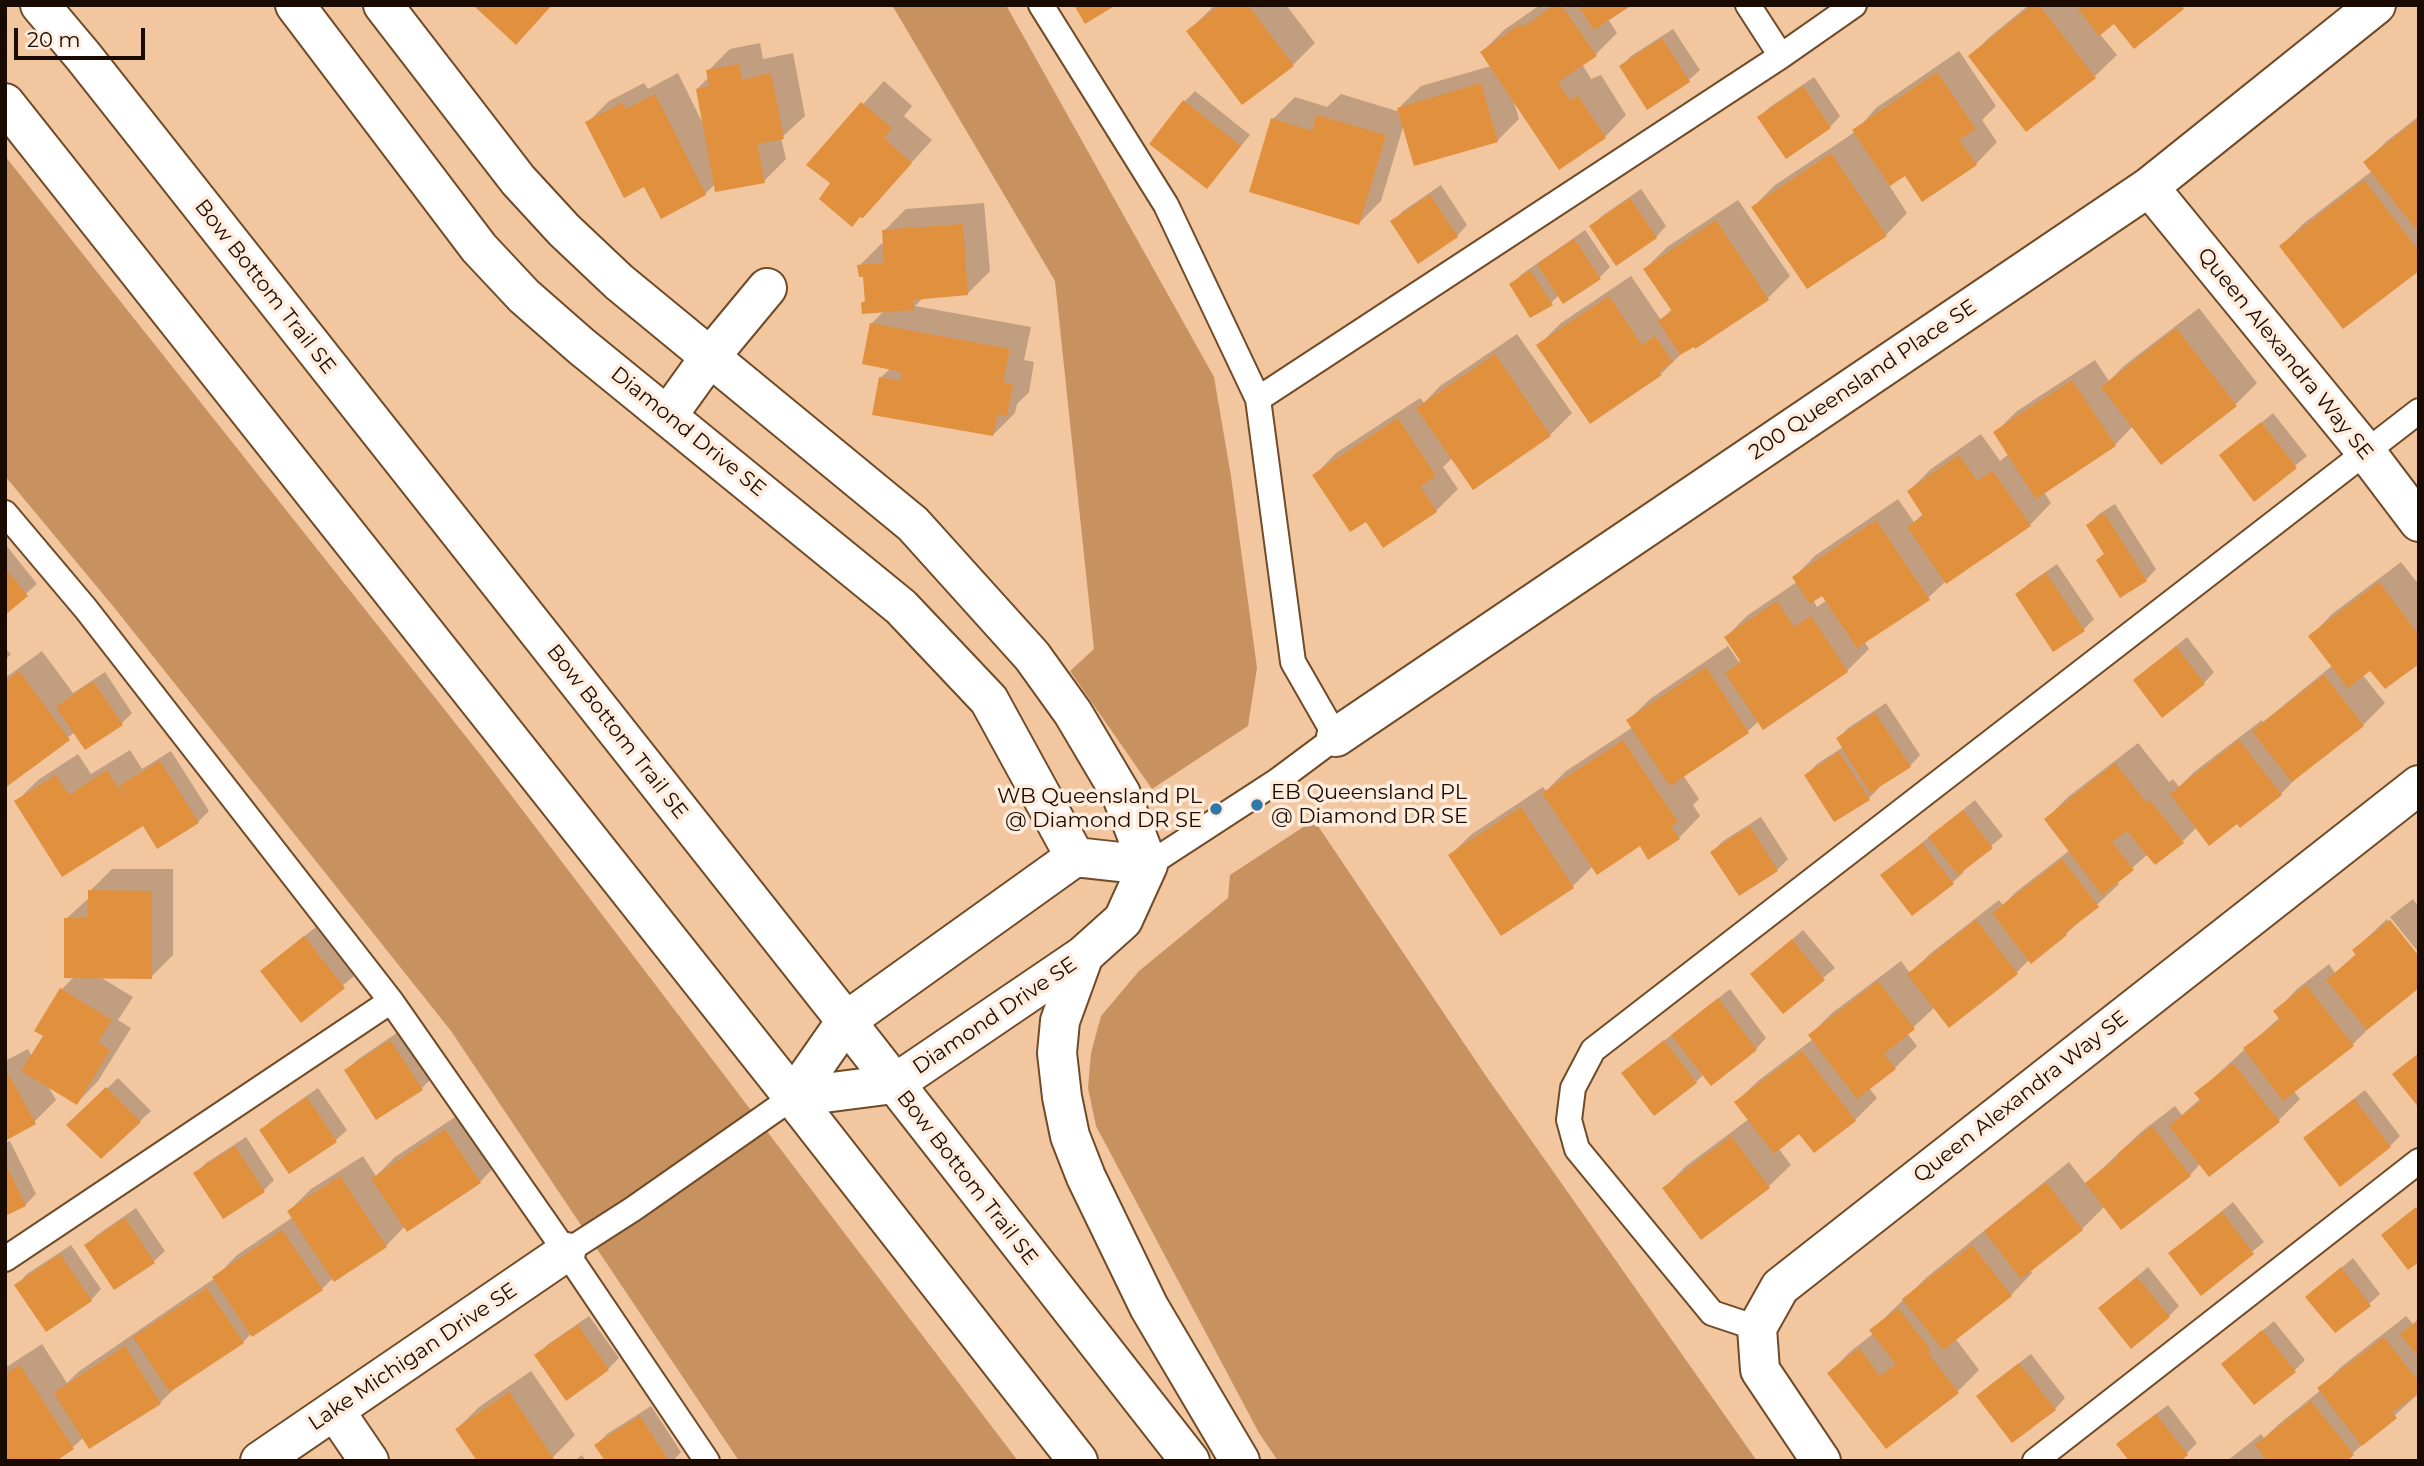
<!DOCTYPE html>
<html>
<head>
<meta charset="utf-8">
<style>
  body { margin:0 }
  #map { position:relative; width:2424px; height:1466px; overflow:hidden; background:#f2c69f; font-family:Montserrat,sans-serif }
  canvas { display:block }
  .frame { position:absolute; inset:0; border:7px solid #190b01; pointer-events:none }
  .scale { position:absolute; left:14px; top:28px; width:131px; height:32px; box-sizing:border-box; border:4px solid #190b01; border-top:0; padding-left:9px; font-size:21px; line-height:24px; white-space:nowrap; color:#190b01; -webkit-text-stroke:5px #ffecdd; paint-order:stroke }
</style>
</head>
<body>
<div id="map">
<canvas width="2424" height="1466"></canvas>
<div class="frame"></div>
<div class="scale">20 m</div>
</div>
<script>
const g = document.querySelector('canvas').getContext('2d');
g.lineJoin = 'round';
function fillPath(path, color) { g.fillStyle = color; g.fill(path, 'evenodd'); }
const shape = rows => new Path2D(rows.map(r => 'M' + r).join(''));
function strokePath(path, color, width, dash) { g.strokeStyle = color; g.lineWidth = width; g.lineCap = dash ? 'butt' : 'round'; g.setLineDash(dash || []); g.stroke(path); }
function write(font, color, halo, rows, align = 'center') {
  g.font = font + ' Montserrat,sans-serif'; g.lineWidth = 7; g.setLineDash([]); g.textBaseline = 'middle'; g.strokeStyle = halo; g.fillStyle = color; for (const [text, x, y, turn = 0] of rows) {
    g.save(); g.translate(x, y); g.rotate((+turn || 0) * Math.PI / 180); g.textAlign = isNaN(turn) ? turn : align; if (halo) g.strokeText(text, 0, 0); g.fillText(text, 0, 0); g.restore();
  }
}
fillPath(shape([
  [892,5,1006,5,1214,377,1231,476,1257,668,1248,726,1152,789,1070,671,1094,649,1055,281],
  [5,156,479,753,1018,1461,739,1461,451,1031,117,611,5,476],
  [1314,820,1486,1076,1757,1461,1278,1461,1259,1433,1096,1126,1088,1088,1091,1053,1101,1016,1139,971,1228,898,1230,875]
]), '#c89260');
fillPath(shape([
  [1215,5,1286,5,1315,43,1293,65,1188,31],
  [1540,5,1544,8,1548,5,1628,5,1608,19,1617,33,1595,55,1582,64,1591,79,1601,75,1626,115,1605,137,1514,102,1519,119,1497,141,1404,124,1381,201,1359,223,1273,119,1295,97,1327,107,1341,94,1400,112,1399,108,1421,86,1491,66,1482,52,1504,30],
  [2029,5,2185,5,2182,8,2114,21,2099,33,2117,55,2095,76,1970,56,1992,35],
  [1673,29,1700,70,1689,80,1648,107,1621,66,1631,56],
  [760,43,763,59,793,53,805,116,781,138,786,159,764,181,715,184,705,194,645,185,587,123,609,101,644,83,648,89,678,73,703,124,697,89,709,77,708,71,730,49],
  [1959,51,1996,106,1982,120,1997,142,1976,164,1906,174,1889,185,1907,213,1886,235,1753,207,1775,185,1855,132,1876,108],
  [1814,77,1840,116,1830,127,1759,117,1770,107],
  [884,81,912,106,904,116,932,140,863,216,832,183,808,165],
  [1195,91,1250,135,1207,187,1184,102],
  [2419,116,2419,268,2281,246,2303,224,2372,171,2365,162,2387,141],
  [1441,185,1467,225,1457,236,1392,222,1403,211],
  [1641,189,1666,226,1656,237,1591,226,1602,216],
  [1738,200,1790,276,1768,298,1696,347,1694,344,1683,352,1661,374,1539,345,1561,323,1631,276,1661,320,1672,309,1645,269,1667,247],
  [984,203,990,271,968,293,924,297,915,306,1031,327,1024,360,1034,362,1029,392,1017,404,1015,413,993,435,880,378,891,368,871,324,885,310,863,303,866,299,864,275,859,266,881,244,885,243,884,231,906,209],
  [1585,230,1610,267,1599,278,1559,295,1551,303,1511,285,1522,274],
  [2199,308,2257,383,2235,405,2133,426,2115,445,2044,492,2051,503,2030,525,1946,581,1928,598,1864,641,1869,649,1847,671,1759,721,1748,731,1683,775,1699,799,1693,805,1700,816,1679,838,1641,844,1593,866,1573,886,1450,855,1472,834,1543,787,1546,791,1566,771,1633,727,1628,721,1650,699,1728,646,1739,662,1741,659,1726,637,1748,615,1797,582,1794,577,1816,555,1898,499,1914,522,1924,513,1909,491,1931,469,1981,434,2000,461,2009,454,1995,433,2017,411,2095,360,2109,381,2125,365],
  [1823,594,1827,600,1817,607,1813,600],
  [1517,334,1572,413,1550,435,1453,457,1443,467,1458,489,1436,511,1315,475,1336,453,1420,398,1424,403,1440,386],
  [2273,413,2307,456,2254,499,2221,456],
  [2115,504,2156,569,2146,580,2098,560,2106,552,2088,525,2099,514],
  [6,545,37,584,5,612],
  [2401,562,2419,585,2419,662,2371,668,2362,674,2385,703,2363,725,2300,774,2281,794,2237,822,2197,827,2183,841,2148,854,2117,881,2119,884,2066,934,2032,961,2030,959,2017,972,1949,1025,1935,1007,1907,1033,1917,1046,1895,1068,1869,1088,1877,1098,1855,1120,1800,1132,1778,1148,1791,1165,1769,1186,1702,1237,1664,1188,1686,1166,1749,1119,1736,1102,1758,1081,1813,1039,1810,1035,1832,1013,1901,961,1910,973,1931,953,1999,900,2003,905,2016,892,2070,850,2046,819,2068,797,2138,743,2169,782,2173,779,2179,787,2194,772,2262,720,2263,722,2333,665,2311,636,2332,614],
  [2057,564,2094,619,2083,630,2017,594,2028,584],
  [2187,637,2214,672,2204,683,2135,680],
  [5,648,11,654,5,660],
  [42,651,73,693,105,672,132,713,122,723,75,732,5,786,5,678],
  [1886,703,1920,755,1910,766,1878,786,1879,788,1869,798,1806,775,1817,764,1843,747,1838,739,1848,728],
  [130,750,142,769,171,751,209,811,198,822,16,802,38,780,78,754,91,774],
  [1975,800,2003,836,1962,870,1964,872,1953,882,1913,914,1882,875],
  [1761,817,1788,859,1777,870,1740,894,1712,852,1723,841],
  [112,869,173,869,173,955,151,977,100,977,133,997,118,1020,131,1028,98,1081,77,1103,48,1086,56,1100,34,1122,5,1139,5,1061,28,1049,32,1057,46,1036,37,1030,62,989,74,977,66,919,90,897,90,891],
  [2413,899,2419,907,2419,953,2390,917],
  [2387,919,2419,959,2374,1023,2352,1045,2293,1090,2300,1099,2278,1121,2201,1163,2190,1175,2105,1206,2082,1229,2030,1270,2032,1273,2011,1295,1955,1338,1979,1370,1957,1392,1829,1373,1851,1351,1874,1333,1872,1330,1927,1277,2069,1162,2086,1184,2141,1132,2175,1106,2182,1115,2201,1098,2197,1093,2280,1017,2276,1011,2297,989,2329,964,2335,973,2357,953,2354,950],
  [316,927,354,976,301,1020,273,961],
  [1803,930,1835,968,1783,1011,1752,974],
  [1730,989,1766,1038,1756,1049,1704,1074,1696,1082,1623,1073],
  [401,1030,432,1078,422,1088,346,1070,357,1060],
  [118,1078,151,1111,101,1157,69,1125],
  [318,1088,347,1130,336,1140,289,1172,261,1130,272,1120],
  [2365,1090,2400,1136,2390,1146,2316,1128],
  [467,1109,501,1160,480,1182,405,1226,386,1246,333,1278,322,1289,252,1333,243,1342,178,1385,160,1403,90,1447,84,1437,73,1447,53,1461,5,1461,5,1368,42,1344,67,1383,78,1372,215,1278,237,1255,293,1217,289,1211,311,1189,363,1156,376,1176,395,1157],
  [246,1137,274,1180,264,1190,196,1173,206,1163],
  [10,1141,36,1194,25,1205,5,1214,5,1143],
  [2233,1202,2264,1242,2201,1293,2170,1253],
  [136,1208,165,1251,154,1261,115,1288,86,1245,97,1235],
  [71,1245,101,1289,91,1300,17,1285,27,1274],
  [2353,1258,2380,1294,2369,1304,2307,1297],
  [2148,1267,2179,1306,2169,1316,2100,1308],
  [589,1316,619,1358,608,1369,537,1355,547,1345],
  [2406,1316,2413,1324,2419,1318,2419,1390,2416,1393,2417,1395,2352,1454,2344,1461,2227,1461,2261,1434,2264,1438,2279,1424,2321,1390,2319,1389,2341,1367],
  [2274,1321,2305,1360,2295,1370,2223,1364],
  [2031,1354,2065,1398,2055,1409,1989,1386],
  [531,1371,575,1435,553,1457,548,1461,457,1429,479,1407],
  [2168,1405,2197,1443,2186,1454,2129,1434],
  [651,1406,681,1452,673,1461,607,1461,596,1445,607,1434],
  [582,1455,586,1461,574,1461]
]), '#0003');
fillPath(shape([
  [473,5,552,5,516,45],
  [1074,5,1116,5,1085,24],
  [1220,5,1248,5,1294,66,1242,105,1186,31],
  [1555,5,1561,5,1597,56,1558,82,1569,100,1578,96,1606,138,1559,170,1480,52,1520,24,1522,28],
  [1578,5,1632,5,1594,30],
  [2032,5,2039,5,2096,78,2026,132,1968,56],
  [2075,5,2181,5,2184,9,2134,49,2114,24,2099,36],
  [1662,38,1690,82,1647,110,1619,66],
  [739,64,742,80,771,73,784,139,757,144,765,183,715,192,696,89,709,86,706,70],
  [1937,72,1976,129,1959,140,1977,165,1922,202,1905,176,1890,186,1852,130],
  [1481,83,1498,142,1414,166,1397,108],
  [1803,86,1831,128,1786,159,1757,117],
  [655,94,706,195,661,219,644,187,624,198,585,122,622,103,626,109],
  [1183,100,1241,146,1207,189,1149,144],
  [861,102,892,128,884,138,912,163,863,218,860,217,852,227,819,199,830,183,806,165],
  [1317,115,1386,135,1359,225,1249,192,1271,118,1312,131],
  [2419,118,2419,233,2363,162],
  [1831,153,1887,236,1807,289,1751,207],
  [2364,180,2419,251,2419,271,2343,329,2279,246],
  [1430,195,1458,237,1418,264,1390,221],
  [1630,198,1657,238,1616,266,1589,226],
  [1716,220,1769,300,1695,349,1694,347,1680,355,1658,321,1672,311,1643,269],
  [963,224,968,295,913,300,914,310,862,314,861,302,865,302,863,277,859,277,857,265,884,263,882,230],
  [1574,239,1601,279,1563,304,1537,264],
  [1530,270,1553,305,1530,318,1509,284],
  [1609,296,1642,345,1655,336,1673,362,1659,372,1662,375,1590,424,1536,345],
  [870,323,1010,349,1003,382,1013,384,1007,416,998,414,993,436,872,415,879,377,900,381,902,372,862,364],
  [2176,328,2237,406,2161,465,2101,387],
  [1495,354,1551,436,1473,490,1416,408],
  [2072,380,2116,446,2036,499,1993,432],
  [1398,418,1436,476,1420,486,1437,512,1383,548,1366,522,1350,532,1312,475],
  [2261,422,2297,468,2254,502,2219,455],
  [1959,455,1977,481,1993,471,2031,526,1946,584,1907,527,1923,516,1907,491],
  [2104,513,2147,581,2120,598,2096,560,2104,554,2086,525],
  [1876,520,1930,600,1857,648,1822,596,1810,604,1792,577],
  [5,568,28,596,5,615],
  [2046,573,2085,631,2053,652,2015,594],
  [2379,582,2419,635,2419,664,2385,689,2370,671,2348,688,2308,636],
  [1777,601,1794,627,1811,616,1848,672,1763,730,1725,673,1741,662,1724,637],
  [2176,646,2205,684,2162,718,2133,680],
  [1706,667,1749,733,1670,786,1626,720],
  [19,671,70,740,5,788,5,682],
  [2324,675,2364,726,2292,782,2252,731],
  [93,681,123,725,85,750,56,707],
  [1875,713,1911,767,1870,793,1836,738],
  [1623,740,1678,822,1671,826,1680,839,1648,860,1640,846,1597,875,1542,793],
  [2239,740,2282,795,2240,828,2237,824,2209,846,2170,794],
  [1839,752,1870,800,1834,822,1804,775],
  [160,761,199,823,157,849,143,826,62,877,14,801,56,775,69,795,107,770,127,802,119,786],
  [2115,763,2147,803,2150,800,2184,843,2155,865,2127,831,2112,842,2134,870,2102,895,2044,819],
  [1521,807,1574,888,1501,936,1448,855],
  [1963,810,1993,848,1958,875,1928,837],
  [1750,826,1778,871,1739,896,1710,852],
  [1922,843,1954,884,1912,916,1880,875],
  [2062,859,2099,907,2065,933,2067,935,2031,964,1992,913],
  [88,890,152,891,152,979,64,978,64,918,88,918],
  [1976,920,2018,974,1949,1028,1907,974],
  [2390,920,2419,956,2419,988,2367,1030,2326,980,2356,955,2352,950],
  [304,936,345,988,301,1023,260,971],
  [1792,939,1825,980,1783,1014,1750,974],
  [1878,981,1915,1029,1884,1054,1896,1069,1857,1099,1808,1035],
  [2306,985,2354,1046,2283,1101,2243,1048,2280,1020,2273,1011],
  [60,988,112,1020,98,1042,110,1050,77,1105,21,1071,43,1036,34,1031],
  [1718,998,1757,1050,1711,1086,1671,1035],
  [390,1040,423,1090,376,1120,344,1070],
  [1664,1040,1697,1083,1654,1116,1621,1073],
  [1802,1051,1856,1121,1814,1153,1799,1134,1774,1154,1734,1102],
  [2419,1053,2419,1108,2392,1074],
  [2233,1063,2280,1122,2209,1177,2169,1126,2201,1101,2194,1093],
  [5,1068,36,1124,5,1141],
  [106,1087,141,1122,101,1159,66,1125],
  [307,1097,337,1142,289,1174,259,1130],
  [2354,1099,2391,1147,2340,1187,2303,1138],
  [2152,1126,2191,1176,2121,1230,2085,1183,2119,1156,2117,1154],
  [445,1129,481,1183,407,1232,371,1179],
  [1731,1136,1770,1188,1701,1240,1662,1188],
  [235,1146,265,1192,223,1219,193,1173],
  [5,1162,26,1206,5,1216],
  [340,1176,387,1247,334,1282,287,1211],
  [2046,1182,2083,1230,2021,1279,1984,1231],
  [2416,1207,2419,1210,2419,1262,2408,1270,2381,1235],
  [2222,1212,2254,1254,2201,1296,2168,1253],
  [125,1218,155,1263,114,1290,84,1245],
  [282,1230,323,1290,252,1337,212,1277],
  [1972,1245,2012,1296,1943,1350,1902,1299],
  [60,1254,92,1301,46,1332,14,1285],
  [2341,1267,2371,1306,2335,1333,2305,1297],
  [2137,1277,2170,1317,2131,1349,2098,1308],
  [207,1288,244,1343,170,1392,133,1337],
  [1898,1308,1931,1350,1928,1353,1959,1393,1886,1449,1827,1373,1859,1348,1880,1376,1896,1364,1869,1330],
  [2419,1320,2419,1358,2400,1334],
  [578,1325,609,1370,566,1401,534,1355],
  [2262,1330,2296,1372,2254,1405,2221,1364],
  [2384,1337,2419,1382,2419,1393,2392,1412,2397,1418,2362,1446,2317,1388],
  [125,1346,161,1404,89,1449,54,1393],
  [2019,1363,2056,1410,2012,1443,1976,1396],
  [20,1365,74,1449,56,1461,5,1461,5,1374],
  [509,1392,554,1459,551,1461,477,1461,455,1429],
  [2311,1401,2354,1455,2347,1461,2267,1461,2255,1445],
  [2156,1414,2188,1455,2180,1461,2129,1461,2116,1444],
  [640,1416,669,1461,605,1461,594,1445]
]), '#e1903d');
const service = shape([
  [1041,5,1166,205,1258,399,1293,662,1336,737,1277,781,1148,865],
  [1748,5,1781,56],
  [1258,399,1781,56,1854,5],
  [5,513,86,609,391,1001],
  [566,1252,633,1209,793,1097],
  [5,1259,391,1001,566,1252,707,1461],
  [1757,1328,1712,1313,1577,1149,1569,1120,1573,1088,1593,1050,2419,411],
  [2035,1461,2419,1161]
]);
const minor = shape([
  [295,5,479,248,524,296,581,346,901,607,989,700,1075,857],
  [383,5,518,180,564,230,619,282,913,524,1032,656,1073,713,1121,794,1148,865,1123,920,1084,955,894,1084,793,1097],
  [2149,187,2366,452,2419,522],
  [668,415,709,358,767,288],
  [1336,737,2149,187,2376,5],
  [793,1097,846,1021,1075,857,1148,865],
  [335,1411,369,1461],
  [260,1461,566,1252],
  [1821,1461,1760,1370,1757,1328,1780,1287,2419,785]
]);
const secondary = shape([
  [1084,955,1060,1021,1057,1053,1062,1097,1070,1136,1086,1177,1149,1307,1240,1461],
  [846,1021,1190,1461],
  [793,1097,1078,1461]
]);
const motorway = shape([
  [40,5,83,56,846,1021],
  [5,103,793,1097]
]);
strokePath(service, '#704b27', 28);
strokePath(minor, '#704b27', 42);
strokePath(secondary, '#704b27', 42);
strokePath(motorway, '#704b27', 42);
strokePath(service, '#fff', 24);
strokePath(minor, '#fff', 38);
strokePath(secondary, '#fff', 38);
strokePath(motorway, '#fff', 38);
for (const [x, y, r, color] of [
  [1257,805,7,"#2d77aa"],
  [1216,809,7,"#2d77aa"]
]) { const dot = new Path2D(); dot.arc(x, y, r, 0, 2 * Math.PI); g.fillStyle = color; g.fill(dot); strokePath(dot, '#ffecdd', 2.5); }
write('21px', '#190b01', '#ffecdd', [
  ["Bow Bottom Trail SE",265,287,52],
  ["Queen Alexandra Way SE",2285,354,51],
  ["200 Queensland Place SE",1863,380,-34],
  ["Diamond Drive SE",688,432,39],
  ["Bow Bottom Trail SE",617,732,52],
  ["Diamond Drive SE",995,1016,-34],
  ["Queen Alexandra Way SE",2021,1097,-38],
  ["Bow Bottom Trail SE",967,1178,52],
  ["Lake Michigan Drive SE",413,1357,-34]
]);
write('21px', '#190b01', '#ffecdd', [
  ["EB Queensland PL",1271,793],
  ["@ Diamond DR SE",1271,817],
  ["WB Queensland PL",1202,797,"right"],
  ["@ Diamond DR SE",1202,821,"right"]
], 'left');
</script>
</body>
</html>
